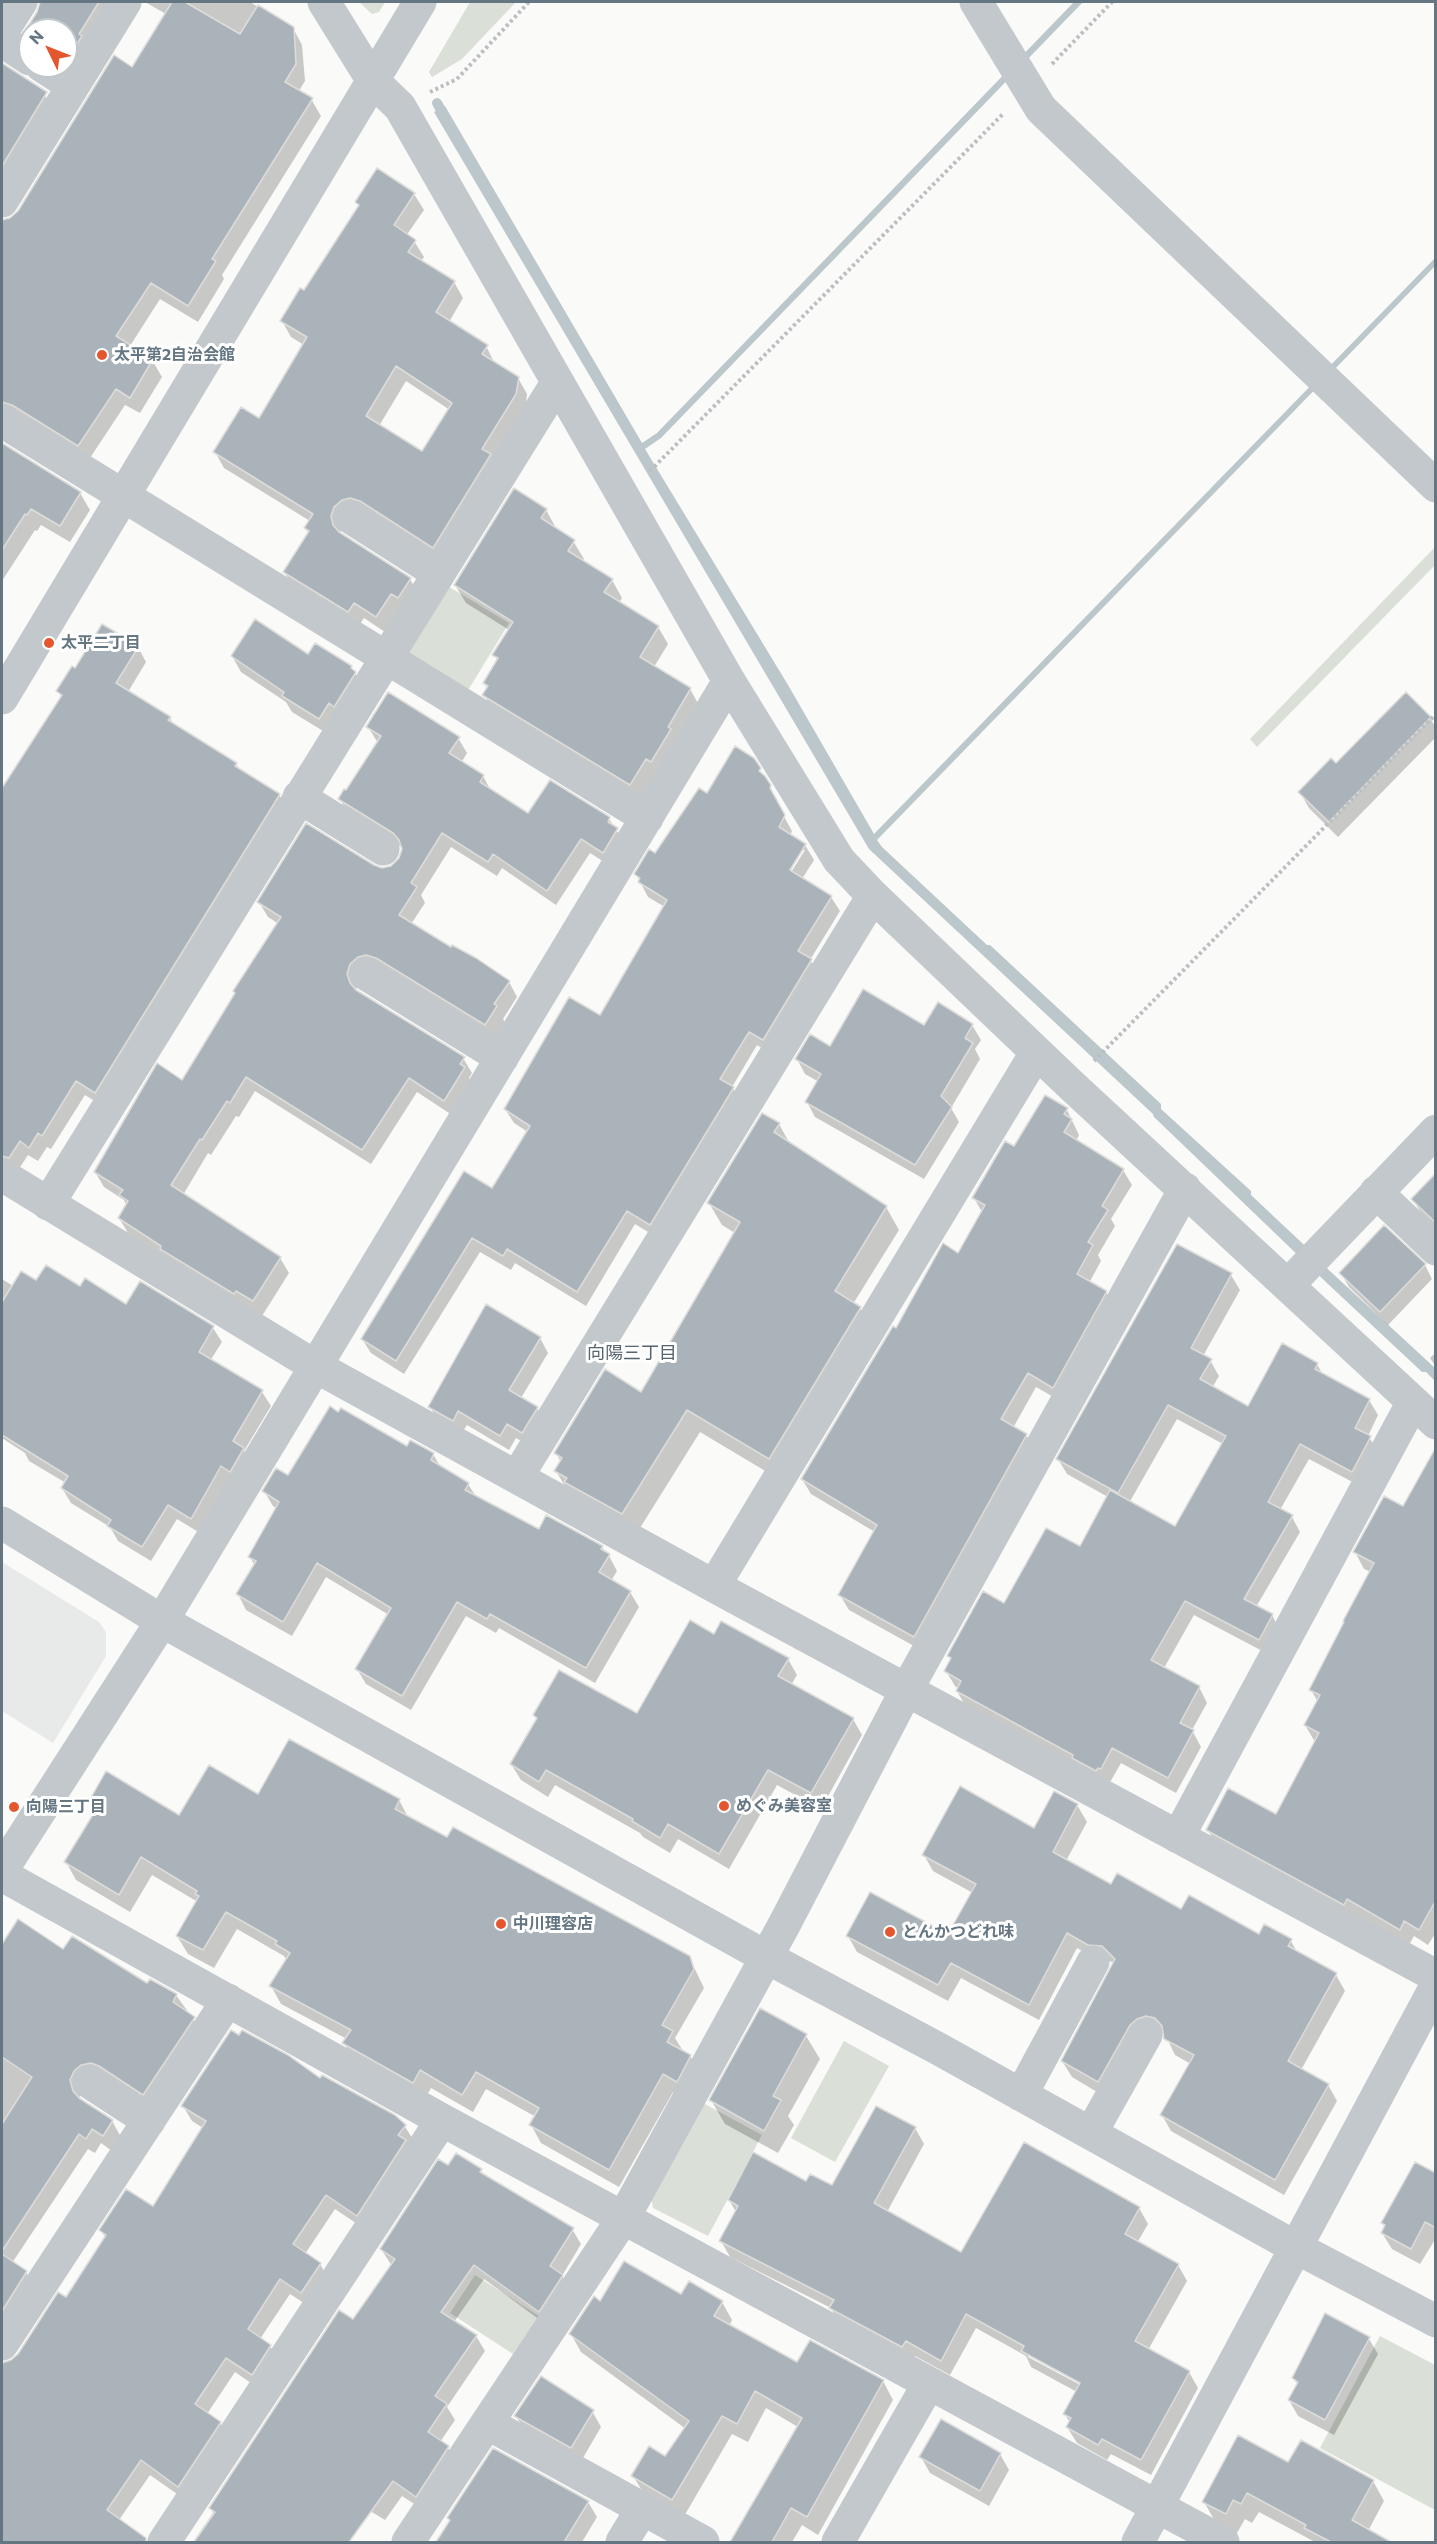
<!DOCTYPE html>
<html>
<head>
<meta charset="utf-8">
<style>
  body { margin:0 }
  #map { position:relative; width:1437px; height:2544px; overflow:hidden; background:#fafaf8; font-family:Commissioner,sans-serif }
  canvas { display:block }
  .frame { position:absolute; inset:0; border:3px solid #657683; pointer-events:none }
  .north { position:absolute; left:18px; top:18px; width:60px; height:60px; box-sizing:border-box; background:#fff; border:2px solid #c1c8cd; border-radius:50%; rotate:313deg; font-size:16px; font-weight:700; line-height:24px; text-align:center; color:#657683 }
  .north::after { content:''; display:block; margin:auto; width:21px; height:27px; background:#e4572e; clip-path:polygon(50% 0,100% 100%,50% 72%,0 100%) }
</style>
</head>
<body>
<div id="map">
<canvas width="1437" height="2544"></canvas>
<div class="frame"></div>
<div class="north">N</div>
</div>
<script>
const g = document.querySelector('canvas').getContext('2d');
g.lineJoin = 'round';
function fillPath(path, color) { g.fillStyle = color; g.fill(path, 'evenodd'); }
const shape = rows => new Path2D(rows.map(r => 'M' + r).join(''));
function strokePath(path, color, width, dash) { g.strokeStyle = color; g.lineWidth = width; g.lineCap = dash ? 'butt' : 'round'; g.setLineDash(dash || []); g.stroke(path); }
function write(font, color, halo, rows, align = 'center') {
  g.font = font + ' Commissioner,"Noto Sans JP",sans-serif'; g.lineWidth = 6; g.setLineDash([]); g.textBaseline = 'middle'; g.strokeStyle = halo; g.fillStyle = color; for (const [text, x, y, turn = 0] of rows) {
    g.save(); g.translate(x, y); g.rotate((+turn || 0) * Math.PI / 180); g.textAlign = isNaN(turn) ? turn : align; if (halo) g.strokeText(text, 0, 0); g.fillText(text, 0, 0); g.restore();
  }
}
fillPath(shape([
  [2,1562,99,1622,106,1632,106,1656,53,1743,2,1711]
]), '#e8e9e9');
fillPath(shape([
  [359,2,385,2,379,12,372,14],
  [470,2,516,2,462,59,432,77,429,72],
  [1435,547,1435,565,1257,747,1250,739],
  [446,585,509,623,464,697,401,659],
  [844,2041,889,2066,835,2162,791,2138],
  [703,2103,762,2135,708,2236,653,2208,651,2196],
  [475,2275,539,2316,513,2354,450,2313],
  [1380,2336,1435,2365,1435,2510,1320,2448]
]), '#dadfd7');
fillPath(shape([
  [1074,2,1083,2,661,438,645,449,788,685,874,834,1435,258,1435,266,877,840,882,847,987,945,990,945,1161,1104,1161,1109,1251,1191,1251,1195,1318,1258,1318,1260,1435,1368,1435,1381,1426,1372,1422,1372,1328,1284,1154,1117,1153,1114,869,849,434,112,445,106,642,443,657,433]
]), '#bbc7cb');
fillPath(shape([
  [40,2,118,2,66,66,66,30,30,30,30,40,26,33,38,13],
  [145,2,250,2,293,28,302,45,305,81,299,91,311,99,321,116,222,275,224,279,198,322,160,299,130,346,152,360,162,377,140,413,125,405,88,461,2,422,2,243,6,235,2,230,2,221,11,219,19,212,133,69,166,14],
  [2,65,42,90,51,107,2,198],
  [414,194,424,210,406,236,414,241,424,257,421,261,454,282,463,298,449,322,486,346,495,364,518,378,527,394,525,411,442,563,343,524,340,533,410,579,419,595,385,632,364,618,358,627,294,588,284,572,309,534,306,528,310,521,224,468,215,452,259,420,304,345,291,337,282,321,304,292,360,207,357,202],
  [406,381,450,410,422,453,379,426],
  [2,444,80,493,90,510,70,542,41,525,37,531,35,530,2,581],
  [546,510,556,528,573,541,584,559,582,561,612,580,622,598,619,603,658,627,668,644,654,667,690,689,700,707,640,802,495,713,484,695,488,689,484,683,498,661,494,655,509,630,466,603,455,585],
  [138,647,146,662,128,692,170,718,174,726,236,764,240,771,279,795,288,809,104,1107,85,1095,51,1149,47,1147,38,1161,28,1155,17,1172,2,1173,2,1097,25,1061,2,1046,2,790,62,698,58,691,75,670],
  [232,656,308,656,351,667,364,688,328,734,292,712,286,702,241,672],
  [1430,718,1436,728,1436,737,1338,837,1309,808,1300,792,1336,766],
  [368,727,458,738,467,753,461,763,483,776,491,791,529,815,609,819,626,845,612,867,590,853,556,905,502,868,497,876,451,847,421,895,425,903,411,924,509,982,517,997,503,1019,505,1022,494,1040,358,980,356,991,463,1058,472,1073,469,1078,473,1084,452,1115,417,1092,371,1164,255,1091,239,1117,236,1116,211,1155,208,1153,183,1195,280,1258,289,1273,262,1316,128,1233,119,1218,127,1206,124,1200,104,1187,95,1172,183,1082,279,924,268,917,259,902,373,867,382,869,392,867,401,859,403,848,348,814,340,799,347,792,378,743],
  [753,759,778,801,777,804,792,831,790,835,805,845,814,860,802,879,831,897,840,911,810,960,820,975,771,1054,757,1045,732,1087,741,1102,658,1238,635,1224,586,1306,515,1263,511,1270,480,1252,404,1374,371,1353,362,1339,492,1190,528,1132,514,1123,505,1109,601,1017,665,907,648,897,636,874,656,855,707,795],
  [801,850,805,850,788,877,785,875],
  [972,1025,981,1040,975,1049,980,1059,951,1108,959,1122,924,1179,815,1117,807,1102,819,1082,805,1074,797,1059,830,1048,924,1027],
  [1046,1097,1067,1110,1079,1135,1076,1141,1123,1170,1132,1185,1111,1219,1115,1226,1098,1255,1101,1261,1089,1283,1106,1292,1114,1307,1062,1402,1036,1387,1013,1428,1026,1435,1035,1450,923,1651,849,1610,840,1595,875,1532,811,1494,802,1479,896,1330,958,1255,982,1212,974,1198,1014,1148],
  [779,1124,790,1144,886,1207,899,1230,853,1304,860,1308,873,1331,782,1481,700,1432,635,1536,569,1493,556,1471,561,1462,556,1453,642,1394,735,1233,722,1225,709,1203],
  [1436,1175,1436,1229,1423,1217,1413,1199],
  [1425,1265,1432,1279,1388,1325,1349,1287,1341,1273],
  [1231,1275,1240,1290,1203,1356,1210,1360,1219,1376,1212,1388,1249,1408,1317,1364,1323,1375,1369,1400,1378,1415,1368,1436,1379,1452,1360,1486,1309,1459,1280,1510,1292,1517,1300,1532,1256,1607,1272,1615,1280,1630,1268,1654,1194,1615,1164,1668,1199,1687,1207,1703,1192,1730,1201,1747,1176,1793,1121,1763,1109,1784,966,1707,957,1691,959,1689,955,1686,946,1671,952,1661,949,1656,1005,1605,1080,1548,1108,1497,1067,1474,1058,1459],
  [1177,1419,1223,1444,1176,1528,1129,1503],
  [2,1279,13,1286,37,1282,80,1288,126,1306,213,1328,222,1342,210,1361,262,1392,271,1406,244,1451,252,1464,200,1533,177,1519,151,1561,118,1541,110,1527,71,1503,62,1488,66,1483,29,1461,25,1453,2,1438],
  [540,1338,548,1353,521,1398,537,1408,545,1423,531,1447,516,1438,509,1450,467,1425,461,1434,439,1422,430,1407],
  [1436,1352,1436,1367,1430,1358],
  [408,1448,433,1454,441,1468,468,1484,477,1498,539,1531,602,1547,609,1556,617,1571,611,1581,630,1592,639,1607,595,1683,499,1628,496,1633,466,1616,411,1710,366,1684,357,1669,389,1615,326,1577,292,1636,246,1610,238,1594,255,1566,250,1557,277,1509,273,1506,264,1491,288,1477],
  [1436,1463,1436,1932,1428,1945,1414,1936,1409,1945,1217,1846,1208,1830,1277,1816,1315,1742,1305,1725,1318,1702,1311,1690,1371,1572,1364,1569,1355,1552,1404,1508],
  [714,1636,788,1659,797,1675,791,1685,853,1719,862,1735,821,1809,777,1785,729,1869,678,1839,670,1853,643,1837,640,1833,555,1785,548,1797,521,1780,511,1764,538,1720,535,1715,638,1715],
  [1054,1793,1077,1805,1087,1822,1066,1861,1112,1886,1181,1911,1260,1936,1291,1941,1298,1954,1336,1975,1345,1991,1301,2070,1328,2085,1337,2101,1284,2195,1171,2131,1162,2115,1191,2064,1175,2055,1165,2034,1156,2032,1107,2098,1072,2077,1062,2061,1115,1963,1113,1962,1098,1960,1077,1948,1039,2020,961,1978,948,2001,857,1952,848,1936,948,1936,973,1893,933,1871,924,1855,1035,1830],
  [259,1796,399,1800,409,1819,689,1957,704,1988,675,2038,683,2051,690,2056,701,2074,687,2099,673,2092,619,2187,541,2143,531,2125,536,2117,486,2089,473,2112,431,2088,424,2100,354,2061,344,2043,347,2039,281,2004,271,1986,287,1961,284,1956,237,1929,214,1968,188,1954,177,1936,198,1902,152,1875,130,1912,76,1880,66,1862,95,1813,89,1803,180,1817],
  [18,1922,64,1951,176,1995,203,2033,152,2109,82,2087,79,2100,112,2121,121,2137,112,2151,101,2143,95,2153,88,2149,12,2263,26,2272,35,2288,2,2337,2,1947],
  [760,2010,806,2036,820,2059,788,2116,794,2125,778,2153,725,2124,711,2100],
  [320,2080,404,2125,414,2141,366,2230,335,2209,305,2254,320,2264,329,2280,310,2307,290,2294,260,2339,270,2346,279,2362,261,2390,235,2372,207,2414,220,2423,229,2438,187,2501,150,2475,119,2520,147,2542,2,2542,2,2380,59,2294,67,2300,106,2239,101,2230,153,2208,203,2128,192,2121,183,2106],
  [915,2128,924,2144,887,2212,961,2254,1139,2208,1148,2224,1137,2243,1178,2265,1187,2281,1148,2350,1189,2372,1198,2388,1151,2475,1111,2454,1107,2460,1077,2443,1067,2427,1070,2423,1065,2414,1077,2392,1031,2367,1026,2356,976,2328,950,2375,915,2356,911,2362,840,2324,831,2308,730,2257,721,2241,736,2212,729,2200,807,2183,832,2187],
  [1028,2353,1088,2386,1086,2388,1028,2357],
  [448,2167,481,2170,484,2176,572,2229,581,2244,562,2276,571,2291,548,2326,484,2279,454,2322,476,2336,485,2351,447,2407,455,2420,440,2442,448,2448,457,2463,425,2511,402,2496,385,2520,268,2449,392,2266,381,2249],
  [1436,2175,1436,2238,1420,2264,1392,2249,1382,2233,1385,2227,1383,2223],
  [681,2296,722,2302,732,2320,729,2326,797,2364,883,2381,893,2400,818,2535,802,2525,792,2542,739,2542,736,2536,798,2427,766,2408,748,2442,732,2434,683,2518,644,2494,633,2476,666,2458,686,2429,581,2352,571,2334,600,2303],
  [1326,2315,1369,2339,1378,2354,1334,2435,1298,2416,1289,2400,1298,2385,1293,2378],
  [592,2411,601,2427,580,2463,525,2432,516,2416],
  [942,2421,1000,2454,1009,2470,989,2506,930,2473,921,2457],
  [1289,2464,1373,2481,1384,2501,1368,2531,1388,2542,1315,2542,1259,2512,1252,2523,1245,2519,1237,2533,1215,2521,1204,2502],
  [251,2489,335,2542,193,2542,213,2513,211,2508],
  [588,2502,597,2517,582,2542,438,2542,451,2522,448,2518]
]), '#0003');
strokePath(shape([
  [437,103,447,121]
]), '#bbc7cb', 10);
const building = shape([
  [40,2,99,2,79,34,82,36,67,60,66,30,30,30,30,37,24,33,37,12,40,2],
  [172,2,185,2,240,34,258,5,294,27,296,64,285,82,313,98,212,259,216,261,188,306,151,283,116,336,153,359,130,398,116,389,78,446,12,405,2,402,2,220,10,218,18,211,114,55,132,67,172,2],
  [2,63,47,92,2,166,2,63],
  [377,168,415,193,394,225,416,240,408,252,455,281,436,312,488,345,482,354,519,377,516,394,482,449,491,454,433,548,360,501,350,498,342,500,334,507,331,516,333,525,339,532,411,578,398,598,391,594,376,617,354,603,348,612,283,572,309,531,304,528,313,514,213,452,241,407,259,418,307,337,280,321,300,288,304,290,359,205,355,202,377,168],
  [396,366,452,403,422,451,366,416,396,366],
  [2,443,81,492,60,526,31,509,27,515,25,514,2,550,2,443],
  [514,488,547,509,541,518,575,540,568,551,613,579,604,592,659,626,640,657,691,688,668,727,671,729,651,762,646,759,630,785,482,695,488,686,483,683,498,658,492,655,513,622,454,585,514,488],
  [255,619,308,654,315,643,352,666,351,668,356,672,334,707,329,703,319,719,282,696,284,692,231,656,255,619],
  [102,624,139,646,116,683,171,717,168,720,237,763,235,766,280,794,95,1093,76,1081,42,1136,38,1133,29,1148,20,1141,9,1158,2,1156,2,788,62,695,56,691,72,666,75,668,102,624],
  [388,692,460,737,449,753,484,775,480,782,528,813,550,780,610,817,608,822,618,828,603,853,581,839,547,891,493,854,488,862,442,833,411,883,417,887,399,915,451,947,452,945,476,958,510,981,494,1004,497,1006,485,1025,376,958,366,955,358,957,350,964,347,974,350,983,356,990,465,1057,460,1064,465,1067,444,1101,409,1078,362,1150,246,1077,230,1103,227,1101,202,1140,200,1139,171,1185,281,1257,253,1301,236,1291,234,1294,160,1249,161,1246,118,1218,128,1201,119,1195,123,1190,94,1172,157,1063,182,1080,235,993,233,991,281,917,257,902,306,823,374,865,382,868,391,866,399,858,402,849,399,840,393,833,338,799,344,789,346,790,381,736,366,727,388,692],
  [1406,692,1431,717,1329,822,1298,792,1331,758,1336,763,1406,692],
  [735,746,754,758,761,768,759,771,765,776,771,785,770,788,785,815,779,827,806,844,790,870,832,896,798,951,812,959,763,1040,749,1032,720,1079,734,1087,650,1225,627,1211,577,1292,507,1249,503,1256,472,1238,396,1361,361,1339,464,1171,492,1188,530,1126,504,1109,569,997,600,1015,667,900,638,882,640,878,634,874,649,849,655,853,699,788,707,793,735,746],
  [863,989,924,1025,938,1002,973,1024,965,1038,973,1043,941,1096,952,1107,915,1165,805,1102,821,1074,795,1059,810,1034,830,1046,863,989],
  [1045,1095,1068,1108,1064,1114,1072,1119,1064,1132,1124,1169,1102,1206,1108,1210,1088,1242,1093,1245,1077,1274,1107,1291,1053,1388,1028,1373,1001,1419,1027,1434,914,1637,838,1595,877,1525,801,1479,893,1326,896,1328,943,1243,958,1253,985,1205,972,1198,1005,1141,1014,1146,1045,1095],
  [762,1113,780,1123,774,1132,887,1206,835,1291,861,1307,769,1459,687,1410,622,1514,564,1482,567,1478,554,1471,562,1458,554,1453,605,1369,641,1392,740,1222,707,1203,762,1113],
  [1436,1173,1436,1223,1411,1199,1436,1173],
  [1384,1225,1426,1264,1380,1312,1339,1273,1384,1225],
  [1177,1244,1232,1273,1191,1348,1212,1359,1200,1379,1248,1406,1282,1343,1318,1363,1315,1369,1370,1399,1355,1428,1371,1436,1352,1472,1300,1444,1268,1502,1293,1515,1244,1599,1273,1614,1259,1640,1185,1601,1151,1660,1200,1686,1180,1723,1194,1730,1168,1778,1112,1748,1101,1769,1098,1768,1096,1771,1072,1758,1073,1755,956,1691,961,1681,944,1671,951,1658,947,1656,983,1591,1004,1603,1046,1528,1080,1546,1110,1490,1175,1526,1226,1436,1168,1405,1118,1493,1056,1459,1177,1244],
  [46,1265,80,1286,85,1278,126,1304,140,1281,214,1326,199,1352,263,1390,233,1441,244,1448,230,1472,221,1466,191,1519,168,1505,142,1547,107,1526,111,1520,61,1488,68,1476,2,1435,2,1302,21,1271,36,1280,46,1265],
  [486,1304,541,1337,509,1390,538,1407,522,1433,507,1424,500,1436,458,1411,453,1421,428,1407,486,1304],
  [330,1406,338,1412,341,1408,407,1446,410,1440,434,1453,431,1460,469,1483,465,1490,539,1529,546,1515,603,1546,601,1549,610,1554,599,1572,631,1591,586,1668,490,1614,487,1619,457,1602,402,1696,355,1669,391,1608,317,1563,283,1622,236,1594,256,1561,248,1557,279,1502,262,1491,276,1468,288,1475,330,1406],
  [1436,1447,1436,1900,1419,1930,1404,1921,1400,1930,1347,1899,1344,1905,1206,1830,1228,1788,1276,1814,1319,1733,1304,1725,1320,1695,1309,1690,1344,1622,1343,1621,1374,1563,1353,1552,1384,1496,1403,1506,1436,1447],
  [690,1620,714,1634,721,1621,789,1658,778,1676,854,1718,811,1793,768,1770,719,1854,668,1824,660,1838,632,1821,633,1819,546,1770,539,1782,510,1764,537,1718,533,1715,559,1670,637,1713,690,1620],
  [289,1739,400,1799,395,1809,447,1837,453,1827,690,1956,694,1969,662,2025,673,2031,667,2042,691,2055,677,2082,663,2074,609,2170,529,2125,539,2108,476,2072,462,2095,420,2070,413,2083,342,2043,351,2030,269,1986,290,1953,275,1944,277,1941,226,1912,203,1950,176,1936,199,1896,195,1894,197,1891,141,1857,119,1895,64,1862,97,1808,88,1803,106,1771,179,1815,209,1765,258,1794,289,1739],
  [960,1786,1034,1828,1054,1791,1078,1804,1053,1852,1111,1884,1117,1873,1181,1909,1189,1895,1259,1934,1264,1924,1292,1939,1288,1946,1337,1973,1288,2061,1329,2084,1275,2180,1160,2115,1194,2055,1164,2039,1162,2026,1155,2018,1146,2016,1137,2019,1130,2025,1098,2082,1061,2061,1115,1959,1102,1946,1088,1945,1067,1933,1029,2005,951,1963,938,1985,846,1936,870,1892,948,1934,976,1884,922,1855,960,1786],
  [18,1919,63,1949,72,1936,147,1983,150,1979,177,1994,173,2002,195,2017,143,2095,99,2066,91,2063,81,2065,74,2071,70,2080,73,2091,79,2098,113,2120,103,2136,92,2129,86,2139,79,2134,2,2251,2,2124,32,2077,2,2057,2,1944,18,1919],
  [760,2008,807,2034,773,2096,781,2100,764,2131,709,2100,760,2008],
  [231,2030,239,2035,242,2030,288,2055,320,2078,322,2075,395,2115,406,2125,398,2135,406,2140,357,2216,326,2195,293,2244,321,2263,301,2293,280,2279,248,2329,271,2345,252,2375,226,2358,195,2404,221,2422,178,2487,141,2460,107,2510,146,2538,146,2542,2,2542,2,2363,11,2360,18,2354,58,2292,66,2297,106,2235,99,2230,126,2189,153,2206,206,2121,181,2106,231,2030],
  [876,2106,916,2127,874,2203,961,2252,1024,2142,1140,2207,1125,2234,1179,2264,1135,2341,1190,2371,1141,2460,1102,2439,1098,2445,1066,2427,1071,2418,1063,2414,1080,2383,1021,2351,1024,2346,966,2314,941,2361,906,2341,902,2347,829,2308,834,2300,719,2241,738,2206,728,2200,753,2152,806,2181,810,2174,832,2185,876,2106],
  [456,2153,482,2169,480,2172,574,2228,550,2266,563,2275,539,2312,474,2265,441,2312,477,2335,435,2396,447,2404,428,2432,449,2446,416,2497,393,2481,349,2542,194,2542,215,2512,209,2508,339,2310,353,2319,395,2259,380,2249,438,2159,448,2165,456,2153],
  [1415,2162,1436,2173,1436,2228,1425,2222,1411,2249,1381,2233,1385,2225,1381,2223,1415,2162],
  [2,2254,27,2271,2,2311,2,2254],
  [624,2261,681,2294,689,2281,723,2301,714,2316,797,2362,810,2340,884,2380,807,2517,791,2508,772,2542,730,2542,802,2418,755,2391,737,2424,722,2416,672,2500,631,2476,649,2446,665,2456,689,2421,569,2334,594,2296,600,2301,624,2261],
  [1325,2313,1370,2337,1325,2420,1288,2400,1298,2382,1292,2378,1325,2313],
  [541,2376,594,2410,571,2448,514,2416,541,2376],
  [941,2419,1001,2453,980,2491,919,2457,941,2419],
  [1238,2435,1288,2462,1301,2440,1374,2480,1352,2520,1391,2542,1331,2542,1304,2528,1306,2525,1247,2493,1241,2504,1233,2500,1226,2514,1202,2502,1238,2435],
  [493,2448,589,2501,564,2542,436,2542,450,2520,447,2518,493,2448]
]);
fillPath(building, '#aab3b9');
strokePath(building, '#dcdcda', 1.5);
strokePath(shape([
  [1052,64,1112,2],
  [430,92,457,79,529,2],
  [650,471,1003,114],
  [1094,1061,1436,714]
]), '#bbbfc2', 4, [3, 3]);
strokePath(shape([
  [324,2,373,81,400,107,729,681,839,860,873,896,1071,1085,1436,1423],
  [976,2,1041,109,1436,486],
  [2,32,21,2],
  [2,41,30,59],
  [42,66,73,86],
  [2,201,125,2],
  [2,421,647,818],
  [350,517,438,573],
  [2,698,420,2],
  [299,797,383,849],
  [366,974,502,1058],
  [2,1175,315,1366,714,1586,1436,1976],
  [1376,1192,1436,1249],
  [48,1204,557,383],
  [1288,1285,1436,1131],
  [517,1477,873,896],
  [2,1523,162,1621,766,1957,937,2048,1295,2247,1436,2321],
  [714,1586,1036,1053],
  [1178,1837,1413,1402],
  [2,1870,162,1621,729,681],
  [2,1875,442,2120,1223,2542],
  [89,2082,149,2121],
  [1021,2095,1093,1962],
  [1091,2133,1146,2035],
  [2,2344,228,2000],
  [487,2423,703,2542],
  [164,2542,442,2120],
  [408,2542,624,2217,784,1925,907,1689,1185,1189],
  [622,2542,642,2509],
  [838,2542,929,2383],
  [1138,2542,1436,1986]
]), '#c3c8cc', 33);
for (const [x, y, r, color] of [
  [102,355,6,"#e4572e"],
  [49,643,6,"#e4572e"],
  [724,1806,6,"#e4572e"],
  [14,1807,6,"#e4572e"],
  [501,1924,6,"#e4572e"],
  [890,1932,6,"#e4572e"]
]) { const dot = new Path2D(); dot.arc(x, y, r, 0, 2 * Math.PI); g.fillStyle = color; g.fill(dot); strokePath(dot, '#fff', 2); }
write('bold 16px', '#657683', '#fff', [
  ["太平第2自治会館",114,355],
  ["太平二丁目",61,643],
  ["めぐみ美容室",736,1806],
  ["向陽三丁目",26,1807],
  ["中川理容店",513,1924],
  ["とんかつどれ味",902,1932]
], 'left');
write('18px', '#57646e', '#fff', [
  ["向陽三丁目",632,1353]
]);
</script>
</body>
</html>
